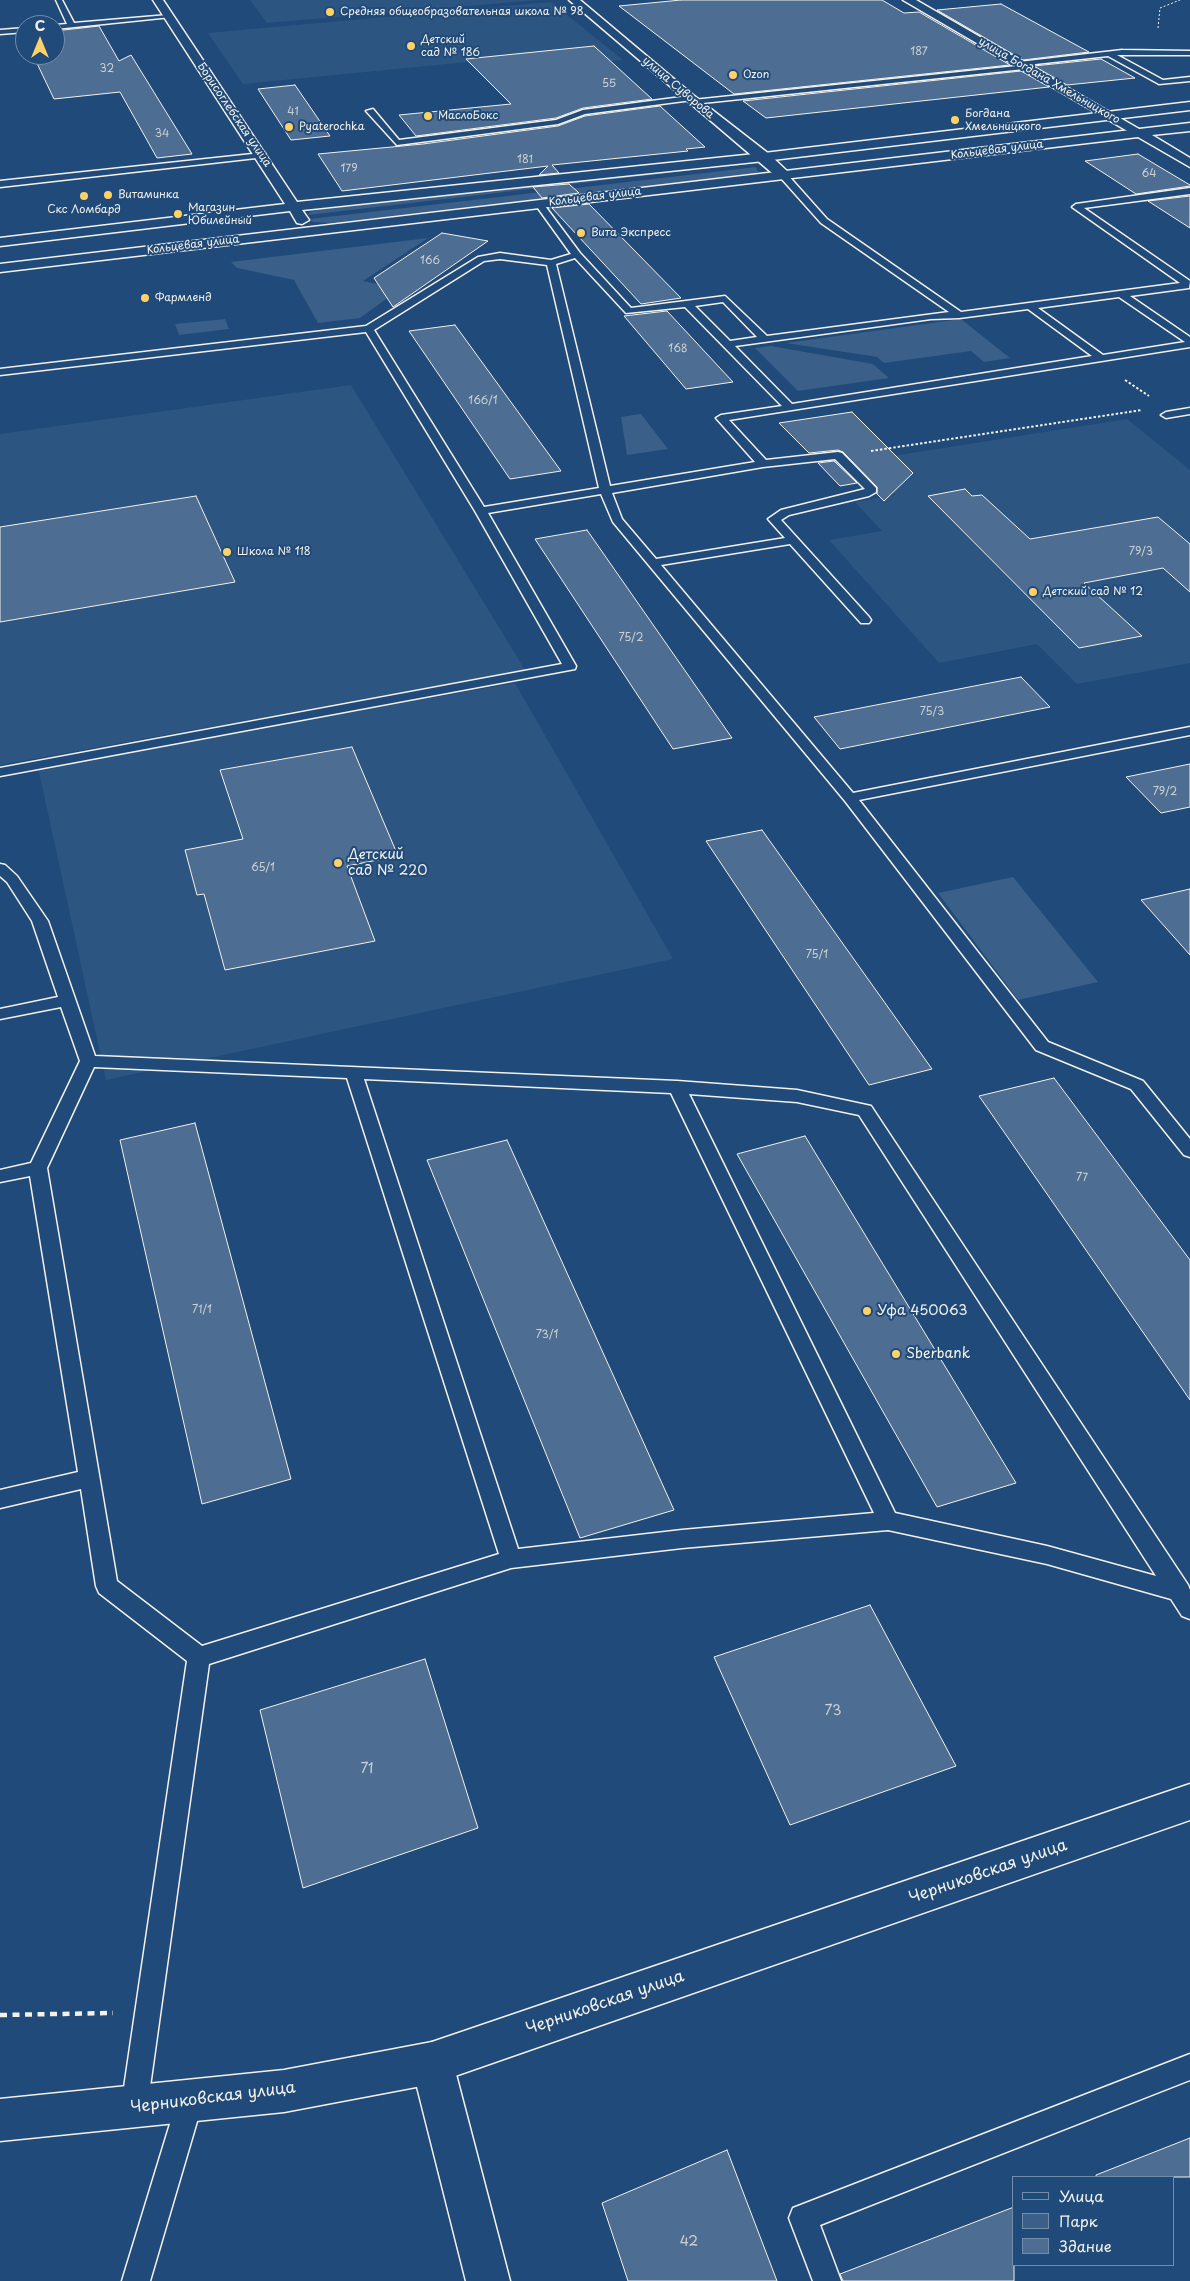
<!DOCTYPE html>
<html>
<head>
<meta charset="utf-8">
<style>
  body { margin:0 }
  #map { position:relative; width:1190px; height:2281px; overflow:hidden; background:#1f4a7a; font-family:"Playpen Sans",sans-serif }
  canvas { display:block }
  .legend { position:absolute; left:1012px; top:2176px; width:162px; height:90px; box-sizing:border-box; background:#1f4a7a; border:1px solid #748da6; margin:0; padding:6px 9px; list-style:none; font-size:15px; color:#f4f1e8 }
  .legend li { display:flex; align-items:center; gap:10px; height:25px }
  .legend b { width:25px; border:1px solid #748da6 }
  .north { position:absolute; left:15px; top:15px; width:50px; height:50px; box-sizing:border-box; background:#1f4a7a; border:1px solid #748da6; border-radius:50%; rotate:0deg; font-size:14px; font-weight:700; line-height:20px; text-align:center; color:#f4f1e8 }
  .north::after { content:''; display:block; margin:auto; width:18px; height:22px; background:#ffd166; clip-path:polygon(50% 0,100% 100%,50% 72%,0 100%) }
</style>
</head>
<body>
<div id="map">
<canvas width="1190" height="2281"></canvas>
<ul class="legend">
<li><b style="height:6px;background:#1f4a7a"></b>Улица</li>
<li><b style="height:14px;background:#3a5f88"></b>Парк</li>
<li><b style="height:14px;background:#4d6e92"></b>Здание</li>
</ul>
<div class="north">С</div>
</div>
<script>
const g = document.querySelector('canvas').getContext('2d');
g.lineJoin = 'round';
function fillPath(path, color) { g.fillStyle = color; g.fill(path, 'evenodd'); }
const shape = rows => new Path2D(rows.map(r => 'M' + r).join(''));
function strokePath(path, color, width, dash) { g.strokeStyle = color; g.lineWidth = width; g.lineCap = dash ? 'butt' : 'round'; g.setLineDash(dash || []); g.stroke(path); }
function write(font, color, halo, rows, align = 'center') {
  g.font = font + ' "Playpen Sans",sans-serif'; g.lineWidth = 4; g.setLineDash([]); g.textBaseline = 'middle'; g.strokeStyle = halo; g.fillStyle = color; for (const [text, x, y, turn = 0] of rows) {
    g.save(); g.translate(x, y); g.rotate((+turn || 0) * Math.PI / 180); g.textAlign = isNaN(turn) ? turn : align; if (halo) g.strokeText(text, 0, 0); g.fillText(text, 0, 0); g.restore();
  }
}
fillPath(shape([
  [250,0,538,0,267,23],
  [551,2,623,60,521,70,508,58,243,84,208,33],
  [351,385,525,670,0,765,0,434],
  [1127,419,1190,470,1190,663,1077,684,1037,644,939,663,829,540,882,531,855,502,895,495,861,461],
  [515,683,673,959,106,1080,38,767]
]), '#2d5581');
fillPath(shape([
  [737,161,753,163,308,215,310,212,317,210],
  [756,167,758,172,754,174,331,223,313,222,310,219],
  [428,238,363,281,400,289,360,318,318,323,294,280,237,268,231,262],
  [225,319,229,329,179,335,175,324],
  [961,319,1010,358,984,362,971,351,884,363,877,357,786,343],
  [771,346,873,364,889,378,798,391,755,348],
  [640,414,641,414,668,449,627,455,621,417],
  [1013,877,1098,982,1018,1000,938,893]
]), '#3a5f88');
const building = shape([
  [681,0,882,0,904,13,919,12,1010,65,734,94,619,6,681,0],
  [1001,4,1089,52,1023,60,937,10,1001,4],
  [99,26,119,61,131,55,192,154,157,158,120,92,54,99,33,55,55,55,55,31,99,26],
  [594,46,652,99,583,108,556,118,416,136,399,115,511,104,466,59,594,46],
  [1101,59,1135,78,1067,85,1034,66,1101,59],
  [1021,71,1049,87,766,118,743,101,1021,71],
  [295,85,330,136,291,140,258,89,295,85],
  [660,106,705,147,686,149,688,151,552,165,559,173,539,175,548,166,342,191,318,154,423,144,558,126,585,116,660,106],
  [1138,154,1190,185,1190,186,1136,194,1085,161,1138,154],
  [569,184,579,193,542,198,533,187,569,184],
  [1190,196,1190,228,1148,201,1190,196],
  [589,204,681,298,641,304,552,208,589,204],
  [442,233,488,241,393,307,374,278,442,233],
  [667,311,733,382,686,389,624,316,667,311],
  [455,325,561,471,510,479,409,331,455,325],
  [852,412,913,473,884,501,877,494,877,487,843,452,838,450,809,453,779,423,852,412],
  [834,461,857,483,840,486,818,463,834,461],
  [965,489,972,496,982,495,1030,539,1158,517,1190,544,1190,592,1163,568,1084,583,1142,636,1079,648,928,496,965,489],
  [196,496,235,582,0,622,0,527,196,496],
  [587,530,732,738,673,749,535,539,587,530],
  [1021,677,1050,707,840,749,814,717,1021,677],
  [352,747,398,856,347,866,375,941,225,970,204,894,197,895,185,850,243,839,220,770,352,747],
  [1190,764,1190,807,1161,813,1126,777,1190,764],
  [762,830,932,1069,869,1085,706,841,762,830],
  [1190,889,1190,955,1141,900,1190,889],
  [1054,1078,1190,1260,1190,1400,979,1096,1054,1078],
  [195,1123,291,1479,202,1504,120,1140,195,1123],
  [805,1136,1016,1483,937,1507,737,1154,805,1136],
  [507,1140,674,1510,580,1538,427,1160,507,1140],
  [870,1605,956,1766,790,1825,714,1657,870,1605],
  [425,1659,478,1828,303,1888,260,1710,425,1659],
  [1190,2138,1190,2177,1096,2177,1096,2175,1190,2138],
  [727,2150,777,2281,628,2281,602,2203,727,2150],
  [1014,2207,1014,2281,843,2281,840,2274,1014,2207]
]);
fillPath(building, '#4d6e92');
strokePath(building, '#f4f1e8', 1);
const lane = shape([
  [56,0,62,0,74,23,168,15,171,17,55,29,55,25,67,24,56,0],
  [25,28,25,32,0,34,0,30,25,28],
  [1122,50,1190,51,1190,55,1117,55,1163,80,1190,77,1190,81,1159,84,1108,56,1026,65,1028,67,1024,69,693,104,689,102,693,100,1017,66,1015,64,1019,62,1122,50],
  [689,96,693,98,692,100,585,114,558,124,397,145,366,111,373,109,399,140,556,120,583,110,689,96],
  [262,153,265,153,265,157,0,187,0,181,262,153],
  [780,173,786,173,827,219,961,312,1180,283,1072,207,1076,204,1190,188,1190,194,1084,208,1190,281,1189,288,1130,296,1190,337,1190,347,729,420,766,460,838,452,842,453,876,488,876,492,869,496,789,515,781,520,869,617,871,620,869,623,861,623,790,544,661,565,853,793,1190,727,1190,735,859,800,1048,1042,1143,1081,1190,1139,1190,1157,1184,1155,1131,1089,1036,1050,845,801,613,522,601,494,488,513,576,666,575,669,0,776,0,768,562,664,475,511,366,332,0,375,0,369,366,326,478,257,500,253,551,260,571,254,535,204,539,201,542,202,580,253,631,308,725,296,767,336,949,312,821,223,780,177,780,173],
  [575,258,626,313,685,307,782,406,721,415,716,418,755,462,610,486,556,264,575,258],
  [500,259,547,265,599,488,484,507,374,330,484,261,500,259],
  [1119,297,1185,342,1103,355,1038,308,1119,297],
  [723,302,757,337,730,341,695,306,723,302],
  [1028,309,1092,356,792,404,735,346,931,319,959,318,1028,309],
  [835,459,865,489,781,510,768,519,785,538,656,559,622,519,612,493,763,467,835,459],
  [1190,408,1190,414,1166,418,1161,415,1166,412,1190,408],
  [0,864,5,865,17,876,48,921,95,1056,677,1081,797,1090,871,1106,1188,1585,1190,1590,1190,1619,1182,1616,1171,1599,1047,1564,888,1530,682,1548,511,1568,209,1664,147,2108,143,2117,134,2121,125,2117,121,2108,187,1661,99,1593,96,1586,81,1489,0,1508,0,1490,78,1472,30,1176,0,1182,0,1170,31,1163,80,1061,61,1007,0,1019,0,1009,58,997,32,921,7,882,0,876,0,864],
  [94,1067,347,1078,499,1554,202,1646,117,1581,47,1168,94,1067],
  [364,1079,671,1093,874,1513,682,1530,518,1549,364,1079],
  [689,1094,797,1102,859,1115,1156,1576,1047,1546,895,1513,689,1094],
  [1190,2054,1190,2080,820,2225,841,2281,813,2281,789,2218,793,2208,1190,2054],
  [190,2088,199,2092,203,2101,150,2281,122,2281,177,2101,181,2092,190,2088]
]);
const street = shape([
  [569,0,580,0,693,95,769,154,788,172,790,175,788,178,778,178,569,0],
  [903,0,916,0,1146,133,1140,137,1136,136,903,0],
  [432,2042,447,2048,453,2063,510,2281,466,2281,411,2063,417,2048,432,2042]
]);
const secondary = shape([
  [153,0,163,0,297,202,764,153,1190,102,1190,110,764,161,302,210,309,220,302,224,297,223,290,211,0,246,0,238,285,204,153,0],
  [1190,123,1190,131,1152,135,1190,158,1190,167,1138,137,0,272,0,264,1190,123],
  [1190,1784,1190,1820,432,2084,284,2112,0,2141,0,2099,284,2070,432,2042,1190,1784]
]);
strokePath(lane, '#f4f1e8', 3);
strokePath(street, '#f4f1e8', 3);
strokePath(secondary, '#f4f1e8', 3);
strokePath(shape([
  [1158,28,1160,8,1180,0]
]), '#f4f1e8', 1, [2, 2]);
strokePath(shape([
  [1125,380,1149,396],
  [871,451,1142,410]
]), '#f4f1e8', 2, [2.5, 2]);
strokePath(shape([
  [0,2015,113,2013]
]), '#f4f1e8', 4.5, [7, 5.5]);
fillPath(lane, '#1f4a7a');
fillPath(street, '#1f4a7a');
fillPath(secondary, '#1f4a7a');
for (const [x, y, r, color] of [
  [330,12,5,"#ffd166"],
  [411,46,5,"#ffd166"],
  [733,75,5,"#ffd166"],
  [428,116,5,"#ffd166"],
  [955,120,5,"#ffd166"],
  [289,127,5,"#ffd166"],
  [108,195,5,"#ffd166"],
  [84,196,5,"#ffd166"],
  [178,214,5,"#ffd166"],
  [581,233,5,"#ffd166"],
  [145,298,5,"#ffd166"],
  [227,552,5,"#ffd166"],
  [1033,592,5,"#ffd166"],
  [338,863,5,"#ffd166"],
  [867,1311,5,"#ffd166"],
  [896,1354,5,"#ffd166"]
]) { const dot = new Path2D(); dot.arc(x, y, r, 0, 2 * Math.PI); g.fillStyle = color; g.fill(dot); strokePath(dot, '#1f4a7a', 2); }
write('11px', '#f4f1e8', '#1f4a7a', [
  ["Средняя общеобразовательная школа № 98",340,12],
  ["Детский",421,40],
  ["сад № 186",421,53],
  ["Ozon",743,75],
  ["Богдана",965,114],
  ["Хмельницкого",965,127],
  ["МаслоБокс",438,116],
  ["Pyaterochka",299,127],
  ["Витаминка",118,195],
  ["Магазин",188,208],
  ["Юбилейный",188,221],
  ["Скс Ломбард",84,210,"center"],
  ["Вита Экспресс",591,233],
  ["Фармленд",155,298],
  ["Школа № 118",237,552],
  ["Детский сад № 12",1043,592]
], 'left');
write('11px', '#cad0d2', null, [
  ["187",919,52],
  ["32",107,69],
  ["55",609,84],
  ["41",293,112],
  ["34",162,134],
  ["181",525,160],
  ["179",349,169],
  ["64",1149,174],
  ["166",430,261],
  ["168",678,349],
  ["166/1",483,401],
  ["79/3",1141,552],
  ["75/2",631,638],
  ["75/3",932,712],
  ["79/2",1165,792],
  ["65/1",263,868],
  ["75/1",817,955],
  ["77",1082,1178],
  ["71/1",202,1310],
  ["73/1",547,1335]
]);
write('11px', '#f4f1e8', '#1f4a7a', [
  ["улица Богдана Хмельницкого",1049,81,30],
  ["улица Суворова",678,88,40],
  ["Борисоглебская улица",234,115,56],
  ["Кольцевая улица",997,150,-7],
  ["Кольцевая улица",595,197,-7],
  ["Кольцевая улица",193,245,-7]
]);
write('14px', '#f4f1e8', '#1f4a7a', [
  ["Детский",348,855],
  ["сад № 220",348,871],
  ["Уфа 450063",877,1311],
  ["Sberbank",906,1354]
], 'left');
write('14px', '#cad0d2', null, [
  ["73",833,1711],
  ["71",367,1769],
  ["42",689,2242]
]);
write('16px', '#f4f1e8', '#1f4a7a', [
  ["Черниковская улица",988,1872,-19],
  ["Черниковская улица",605,2003,-19],
  ["Черниковская улица",213,2098,-7]
]);
</script>
</body>
</html>
